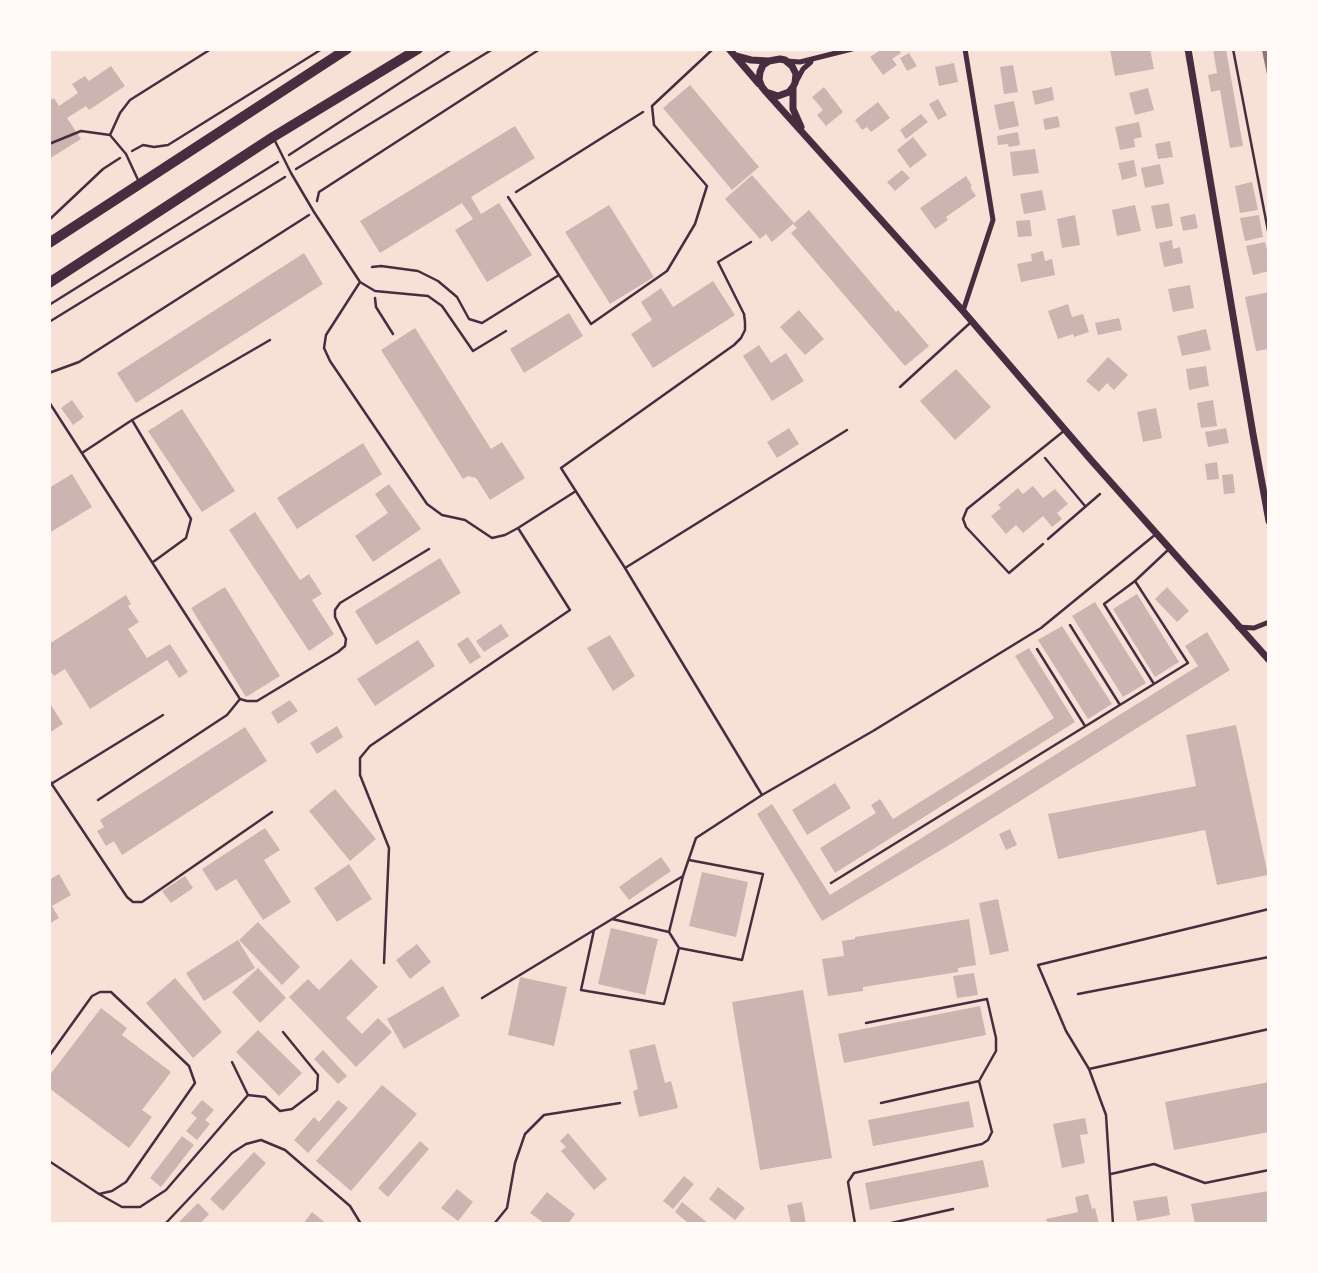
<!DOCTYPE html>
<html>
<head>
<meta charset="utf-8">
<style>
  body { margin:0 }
  #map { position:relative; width:1318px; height:1273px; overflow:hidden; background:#f7e1d7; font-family:"Fira Sans",sans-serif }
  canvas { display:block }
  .frame { position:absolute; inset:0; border:51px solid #fffaf5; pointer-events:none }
</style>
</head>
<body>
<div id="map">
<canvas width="1318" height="1273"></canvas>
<div class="frame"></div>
</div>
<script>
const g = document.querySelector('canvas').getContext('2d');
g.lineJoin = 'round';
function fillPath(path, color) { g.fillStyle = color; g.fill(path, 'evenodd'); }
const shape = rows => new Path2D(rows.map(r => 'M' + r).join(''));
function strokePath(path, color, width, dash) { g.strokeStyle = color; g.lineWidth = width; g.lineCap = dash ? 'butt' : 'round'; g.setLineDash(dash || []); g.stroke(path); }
fillPath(shape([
  [882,49,898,49,901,53,892,59,897,65,883,75,870,57],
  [1110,49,1150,49,1154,69,1115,76],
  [1213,49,1226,49,1243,146,1230,148,1220,90,1211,92,1208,75,1217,73],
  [909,53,917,66,907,71,900,58],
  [954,63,958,82,939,86,935,67],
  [1013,65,1018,92,1004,94,1000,67],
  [111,66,125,86,89,110,86,106,67,118,81,139,49,159,49,101,54,98,59,106,78,93,72,84,85,76,89,81],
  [690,85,759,167,732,190,663,108],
  [824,87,843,112,826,126,817,115,823,110,812,97],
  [1052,87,1054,100,1035,105,1032,91],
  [1148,88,1154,110,1135,115,1129,93],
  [938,99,947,115,938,120,929,104],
  [1014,101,1019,126,999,130,994,105],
  [878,102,890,118,871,132,867,127,862,130,855,120],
  [921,114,928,122,906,139,900,130],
  [1058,116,1060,127,1045,130,1043,119],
  [1139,122,1142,137,1134,139,1135,147,1120,150,1115,127],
  [515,126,535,158,471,197,481,214,499,203,532,255,487,282,455,230,473,219,462,203,380,253,360,221],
  [1018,132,1020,145,1009,147,1008,144,998,145,997,136],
  [913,137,927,155,910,168,897,150],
  [1170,141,1173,157,1158,159,1155,144],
  [1035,149,1039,173,1013,176,1010,152],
  [1134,160,1137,176,1122,180,1118,163],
  [1160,164,1164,184,1145,188,1141,168],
  [902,170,910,178,895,191,887,182],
  [752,175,794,223,772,242,766,234,760,239,725,199],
  [966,176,972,186,970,187,976,196,946,217,948,220,935,229,920,208],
  [1252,182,1258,210,1240,213,1235,186],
  [1042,190,1046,210,1024,214,1020,194],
  [1169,203,1173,226,1156,229,1151,206],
  [609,205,654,277,610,304,565,232],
  [1135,205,1141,231,1117,236,1112,210],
  [809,210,896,312,898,310,929,346,905,366,791,233,797,228,793,224],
  [1195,214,1198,228,1183,231,1180,217],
  [1075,215,1080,245,1062,248,1057,219],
  [1259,215,1263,237,1245,241,1240,218],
  [1030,220,1032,236,1018,237,1016,221],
  [1172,240,1173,249,1180,247,1183,263,1164,267,1159,243],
  [1265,242,1269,258,1269,271,1253,275,1246,246],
  [1043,251,1045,261,1052,259,1055,275,1021,282,1017,264,1032,261,1031,254],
  [304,253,323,284,136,403,117,373],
  [713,281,735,315,653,368,631,334,652,320,641,302,661,288,673,307],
  [1190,285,1194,308,1173,312,1168,289],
  [1269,292,1269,349,1256,351,1245,297],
  [1068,304,1072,317,1083,314,1089,332,1074,337,1073,334,1058,339,1048,311],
  [799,310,824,339,805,355,780,327],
  [569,313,583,336,524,373,510,349],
  [1119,318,1122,330,1098,335,1095,323],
  [415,328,491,449,502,442,525,478,490,500,476,478,468,476,463,479,381,350],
  [1206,329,1211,350,1182,356,1177,336],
  [759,345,771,363,786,353,804,381,772,401,743,356],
  [1108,357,1128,375,1114,390,1107,383,1099,392,1086,381],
  [1206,366,1209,386,1189,390,1186,369],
  [956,369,991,407,955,440,920,401],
  [72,400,84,417,73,425,61,408],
  [1213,400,1217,426,1201,428,1197,403],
  [1156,408,1162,438,1143,442,1137,412],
  [182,409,235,491,202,512,148,431],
  [789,428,799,444,777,458,767,442],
  [1226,428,1229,443,1208,447,1205,432],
  [363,443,382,474,297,529,277,498],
  [1217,462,1219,479,1207,480,1205,464],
  [72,474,92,507,49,533,49,488],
  [1233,474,1235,493,1224,494,1222,475],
  [389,484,421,529,373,562,355,536,388,513,375,494],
  [1033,486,1043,498,1055,489,1068,504,1057,513,1062,519,1052,527,1043,516,1023,533,1016,525,1006,534,991,516,1001,508,998,505,1018,488,1023,494],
  [255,512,300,580,309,574,322,594,312,600,334,634,309,651,229,530],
  [440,558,461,593,376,645,355,611],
  [225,587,280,676,246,697,191,608],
  [1167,587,1189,611,1177,622,1155,599],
  [1137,594,1179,662,1155,677,1113,609],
  [126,595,131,604,128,606,139,622,128,629,147,658,170,644,188,672,179,678,167,660,90,709,65,669,54,676,49,669,49,644],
  [1095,602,1146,683,1123,697,1072,616],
  [501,624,509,636,484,652,476,641],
  [1062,626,1112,704,1088,719,1038,640],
  [1207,632,1230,670,956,841,822,921,757,814,772,804,830,895,1198,666,1185,646],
  [610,635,635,676,613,691,587,648],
  [468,637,481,657,470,664,457,644],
  [418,640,435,666,375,706,357,679],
  [1029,648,1075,722,835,873,820,848,876,813,871,805,880,799,893,819,1054,718,1015,656],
  [290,700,298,711,278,724,271,712],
  [49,702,63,724,49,733],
  [1236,725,1268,875,1217,885,1205,830,1058,859,1048,814,1196,786,1186,735],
  [337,726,343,737,317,754,310,743],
  [245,727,267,761,122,855,114,841,106,846,97,831,104,827,100,820],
  [835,783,851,808,807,835,792,810],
  [335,789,376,839,350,861,309,811],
  [265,828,280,850,264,860,291,902,263,920,236,879,216,891,202,869],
  [1010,829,1017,845,1006,850,999,834],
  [661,857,671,871,629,900,619,887],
  [349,864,372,899,337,922,314,888],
  [702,872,748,882,736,937,689,926],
  [59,874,71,895,52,906,59,918,49,924,49,880],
  [185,876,193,888,171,903,162,891],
  [998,899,1009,951,990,955,979,903],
  [969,919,976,965,958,968,958,972,863,987,863,991,828,996,822,959,844,956,842,941,855,939,855,937],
  [258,922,300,967,282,985,239,940],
  [611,928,658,939,645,995,598,984],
  [238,940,255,968,204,1001,186,973],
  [417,944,431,962,410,979,396,960],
  [351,959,378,987,346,1018,362,1034,378,1018,392,1032,356,1067,289,997,308,979,319,990],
  [258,968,286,998,260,1023,232,992],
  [974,973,978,995,957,998,953,976],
  [520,977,567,987,554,1046,508,1035],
  [175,978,222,1032,193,1058,146,1003],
  [443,986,460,1016,404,1049,387,1019],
  [803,990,832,1158,760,1170,732,1002],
  [980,1006,986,1035,844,1063,838,1034],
  [101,1008,127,1028,122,1035,171,1072,142,1110,152,1117,129,1148,49,1088,49,1076],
  [258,1030,302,1073,279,1096,236,1052],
  [655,1044,665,1083,671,1081,678,1108,639,1117,633,1091,638,1089,629,1050],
  [323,1050,347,1076,338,1084,314,1059],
  [1269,1082,1269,1132,1174,1150,1165,1102],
  [382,1085,417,1114,351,1191,316,1161],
  [202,1100,214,1110,205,1120,210,1124,197,1140,186,1131,197,1118,191,1113],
  [338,1100,348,1108,308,1153,294,1140,314,1117,319,1122],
  [969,1101,974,1127,873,1146,868,1120],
  [1085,1118,1088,1134,1080,1135,1085,1163,1062,1168,1053,1124],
  [568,1133,607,1179,594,1190,561,1151,566,1147,560,1141],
  [182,1136,194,1145,161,1187,150,1178],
  [420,1141,429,1149,388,1197,378,1188],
  [254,1152,266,1163,223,1211,210,1199],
  [983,1160,989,1187,870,1210,865,1183],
  [684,1176,694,1184,673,1209,663,1201],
  [718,1187,745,1208,735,1220,709,1199],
  [457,1189,473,1202,458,1221,441,1208],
  [1269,1191,1269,1224,1195,1224,1191,1204],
  [547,1192,575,1214,568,1224,545,1224,530,1213],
  [1088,1194,1092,1209,1095,1208,1099,1224,1048,1224,1046,1219,1078,1212,1075,1197],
  [1167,1196,1170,1215,1137,1221,1133,1201],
  [682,1202,709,1224,685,1224,687,1222,675,1212],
  [802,1202,806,1224,791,1224,787,1205],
  [198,1203,209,1214,200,1224,177,1224],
  [312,1212,327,1224,303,1224]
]), '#ccb4b1');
strokePath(shape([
  [132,151,143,145,154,147,168,145,322,49],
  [289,155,452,49],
  [296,169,493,49],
  [516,192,643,112],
  [317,201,319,192,540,49],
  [49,220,103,169,120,158],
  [375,298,376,307,393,334],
  [49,305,278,162],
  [49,322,285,177],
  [49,373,79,362,309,215],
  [1045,458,1085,506],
  [1048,539,1100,494]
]), '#4a2c40', 2.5);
strokePath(shape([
  [1233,49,1269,236],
  [110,135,120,113,130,100,211,49],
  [275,141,291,173,314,212,360,282,375,291,428,296,442,306,473,351,506,331],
  [49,144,81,131,110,135,126,154,139,182],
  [508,197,591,324,667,271,695,224,707,186,654,125,652,106,713,49],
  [751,242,718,262,744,314,745,322,745,330,741,338,734,345,561,468,625,568,762,795],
  [372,267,381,266,418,271,438,281,457,297,469,319,482,323,559,275],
  [360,282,326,335,324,348,330,361,427,504,442,515,465,520,492,538,505,535,518,528,570,610,370,746,360,758,360,775,389,848,384,963],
  [900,387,970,323],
  [49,402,240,699,247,701,257,701,338,652,345,646,346,639,335,617,335,610,340,603,429,549],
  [132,420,191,519,186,538,153,562],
  [82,453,132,420,270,340],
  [518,528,576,491],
  [1043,544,1009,573,966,527,963,519,967,509,1065,430],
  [625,568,847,430],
  [1135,581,1104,604,1154,684],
  [1070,625,1120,705],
  [1037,649,1085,726],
  [49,780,127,897,133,902,142,902,272,812],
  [51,784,163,715],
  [98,800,227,715,240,699],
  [683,876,669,932,679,948,742,960,763,874,689,860],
  [831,883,1188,663,1135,581,1169,549],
  [612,919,669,932],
  [594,930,581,990,664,1004,679,948],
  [1078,994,1269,957],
  [482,998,683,876,696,838,762,795,873,731,1041,628,1156,534],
  [49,1056,92,996,100,992,111,992,189,1066,195,1083,126,1182,112,1191,99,1194,49,1161],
  [1089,1069,1269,1029],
  [248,1095,265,1097,280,1111,292,1109,317,1090,318,1075,283,1032],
  [881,1103,979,1081],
  [1111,1174,1154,1164,1205,1183,1269,1170],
  [99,1194,122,1207,140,1207,166,1190,248,1095,232,1062],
  [165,1224,232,1153,246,1144,261,1140,285,1150,350,1206,361,1224],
  [494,1224,507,1208,515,1163,525,1134,544,1115,620,1103],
  [855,1224,848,1182,854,1173,982,1144,988,1140,992,1132,979,1081,996,1051,996,1038,987,999,866,1023],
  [887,1224,953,1209],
  [1113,1224,1106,1115,1089,1069,1066,1031,1038,965,1269,909]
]), '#4a2c40', 2.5);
strokePath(shape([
  [787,61,800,62,852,49],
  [796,82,803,69,811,62],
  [963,311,993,220,965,49],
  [1238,627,1254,628,1269,622]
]), '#4a2c40', 5);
strokePath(shape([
  [729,49,759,84],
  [1188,49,1253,434,1269,521],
  [736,56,751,60,769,61],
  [793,87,789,92,778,96,766,92,762,87,759,80,760,72,763,65,769,61,780,59,785,60,792,66,796,74,795,83,793,87,793,109,801,127],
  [766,92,963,311,1091,460,1269,660]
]), '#4a2c40', 7);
strokePath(shape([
  [49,243,347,49],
  [49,283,273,137,418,49]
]), '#4a2c40', 10);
strokePath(shape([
  [1264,49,1269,73]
]), '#8f747c', 4.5);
</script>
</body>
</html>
